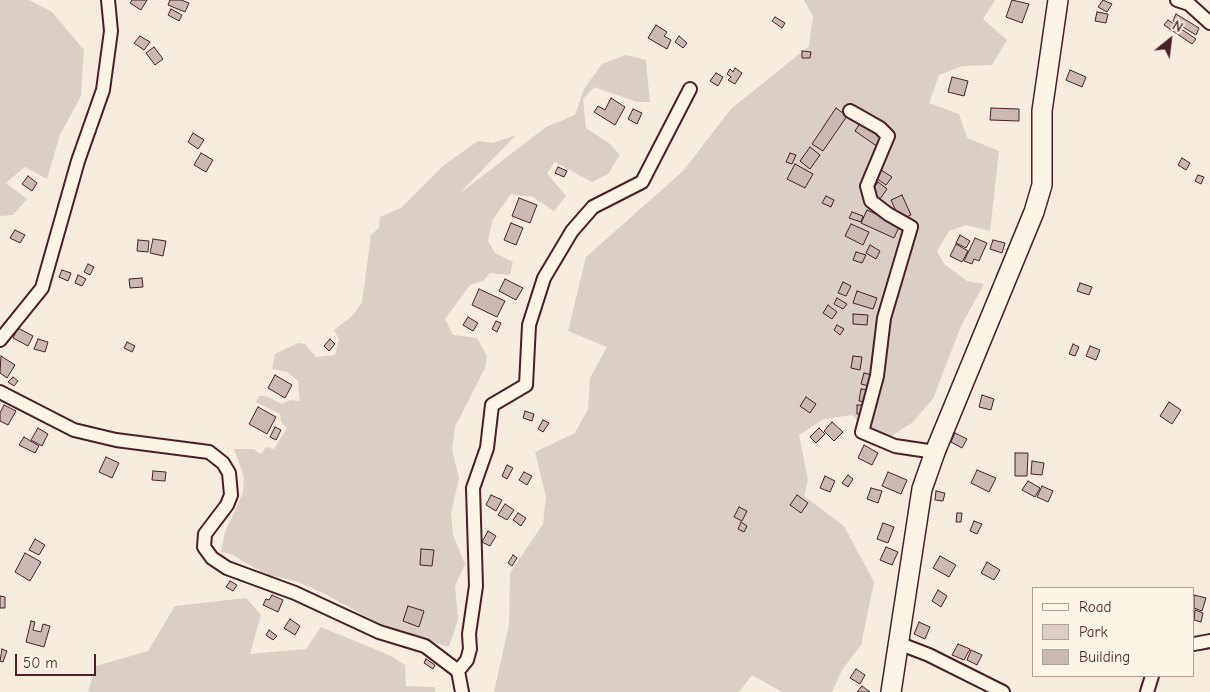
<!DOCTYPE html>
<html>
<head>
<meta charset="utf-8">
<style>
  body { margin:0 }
  #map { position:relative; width:1210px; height:692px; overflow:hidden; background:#f5ecde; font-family:"Comic Neue",sans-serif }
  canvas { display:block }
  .legend { position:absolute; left:1032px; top:587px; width:162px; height:90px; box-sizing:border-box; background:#fcf5e5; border:1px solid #b59f9b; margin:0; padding:6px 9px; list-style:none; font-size:15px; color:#4a1f2b }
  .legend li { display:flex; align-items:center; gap:10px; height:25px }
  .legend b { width:25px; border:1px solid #b59f9b }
  .north { position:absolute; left:1145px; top:15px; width:50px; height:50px; -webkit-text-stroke:4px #fcf5e5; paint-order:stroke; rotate:29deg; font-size:14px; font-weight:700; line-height:20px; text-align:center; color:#4a1f2b }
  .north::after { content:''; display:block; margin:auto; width:18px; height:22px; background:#4a1f2b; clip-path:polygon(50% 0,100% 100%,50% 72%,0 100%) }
  .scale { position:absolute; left:15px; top:654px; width:81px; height:22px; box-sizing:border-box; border:2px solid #4a1f2b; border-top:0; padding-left:6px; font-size:15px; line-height:18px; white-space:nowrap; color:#4a1f2b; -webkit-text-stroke:4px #fcf5e5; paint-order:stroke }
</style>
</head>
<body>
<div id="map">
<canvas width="1210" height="692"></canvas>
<ul class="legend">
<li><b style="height:6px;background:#fcf5e5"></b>Road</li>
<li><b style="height:14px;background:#dbcec4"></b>Park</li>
<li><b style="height:14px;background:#cab9b1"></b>Building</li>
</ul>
<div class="north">N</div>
<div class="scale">50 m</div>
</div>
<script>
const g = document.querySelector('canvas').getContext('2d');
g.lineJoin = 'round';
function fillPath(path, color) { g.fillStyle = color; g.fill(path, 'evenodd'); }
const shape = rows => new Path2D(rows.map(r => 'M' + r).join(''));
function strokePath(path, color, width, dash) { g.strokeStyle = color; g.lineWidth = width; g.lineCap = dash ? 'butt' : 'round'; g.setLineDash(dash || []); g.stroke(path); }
fillPath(shape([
  [0,0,29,0,52,12,84,50,81,96,60,135,47,179,25,167,6,183,27,199,13,215,0,216],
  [804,0,995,0,983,19,1007,40,992,65,962,66,939,75,929,103,959,114,967,138,999,151,990,231,966,225,949,231,937,251,944,264,967,281,984,284,961,326,933,399,913,422,887,439,872,434,852,415,824,419,799,435,808,480,804,496,844,526,874,582,861,645,842,670,832,692,782,692,752,675,739,692,494,692,509,624,510,573,543,524,546,497,535,452,575,433,588,409,590,378,607,347,568,331,586,257,683,171,731,109,809,46,813,16],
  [626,55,646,60,650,102,637,102,594,87,583,99,586,128,610,144,620,155,608,174,592,182,555,162,547,173,566,196,554,211,533,197,511,194,493,219,488,241,495,253,513,262,510,275,490,273,483,281,470,285,445,319,453,335,477,338,487,356,485,368,455,427,452,450,459,478,451,513,453,535,465,564,455,586,458,619,449,647,385,627,325,594,296,581,267,575,231,554,221,552,225,532,243,493,244,477,234,449,253,449,261,454,266,447,274,449,287,428,281,422,280,414,256,402,259,396,266,396,282,404,290,400,300,401,298,381,287,372,272,369,275,354,298,343,305,344,316,357,335,355,339,339,334,330,352,316,362,303,371,235,379,228,380,217,401,208,444,165,478,141,493,143,516,135,459,194,546,127,575,115,584,89,602,64],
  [246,598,261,615,250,654,306,649,321,627,391,656,405,665,406,686,434,687,436,692,88,692,96,666,148,651,175,606]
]), '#dbcec4');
const building = shape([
  [132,0,147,0,141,10,130,3,132,0],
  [170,0,181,0,189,3,185,12,168,5,170,0],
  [1012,0,1029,4,1022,23,1006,17,1012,0],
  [1103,0,1112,4,1107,12,1098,7,1103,0],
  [171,9,182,15,179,21,168,15,171,9],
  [1097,12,1108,14,1106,23,1095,21,1097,12],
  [1176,14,1199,28,1196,35,1173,21,1176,14],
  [775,17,785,23,782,28,772,21,775,17],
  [1168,20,1196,39,1192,44,1164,25,1168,20],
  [656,25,667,32,664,36,671,40,667,49,648,38,656,25],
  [140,36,150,42,144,50,134,43,140,36],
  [679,36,687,43,683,48,675,42,679,36],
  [154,47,163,59,155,65,146,53,154,47],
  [802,51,811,52,810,58,802,58,802,51],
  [735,68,742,73,735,84,728,80,731,77,727,74,730,69,733,72,735,68],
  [1070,70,1086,77,1082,87,1066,80,1070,70],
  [716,73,723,77,718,86,710,81,716,73],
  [952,77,968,81,964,96,948,92,952,77],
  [611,98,625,107,615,125,594,112,598,106,605,110,611,98],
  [836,108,847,116,823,151,812,144,836,108],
  [991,108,1019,109,1019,121,990,120,991,108],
  [633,109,642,113,637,124,628,119,633,109],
  [862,120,885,136,878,147,855,131,862,120],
  [193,133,204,140,198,149,188,142,193,133],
  [810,147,820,155,810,169,800,161,810,147],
  [201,153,213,160,206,172,194,165,201,153],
  [790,153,796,155,792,164,786,162,790,153],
  [1182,158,1190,163,1186,170,1178,165,1182,158],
  [795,164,813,174,805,188,787,179,795,164],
  [558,167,567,171,564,177,555,173,558,167],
  [881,170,892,177,886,185,876,178,881,170],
  [1198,175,1204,177,1201,184,1195,181,1198,175],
  [28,176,37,183,32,191,22,184,28,176],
  [878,182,887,189,880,199,871,192,878,182],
  [902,195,911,215,900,220,891,200,902,195],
  [826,196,834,200,831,207,822,203,826,196],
  [519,198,537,205,530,223,512,216,519,198],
  [867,210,900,225,894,238,861,223,867,210],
  [852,212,863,216,861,222,849,218,852,212],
  [511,223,523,228,516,245,504,240,511,223],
  [851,224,869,232,863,245,845,236,851,224],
  [15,230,25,235,20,243,10,238,15,230],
  [960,235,970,241,966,248,956,243,960,235],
  [975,238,987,243,979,261,974,259,972,264,964,261,975,238],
  [153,239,166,241,163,256,150,253,153,239],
  [138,240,149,241,148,252,137,251,138,240],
  [993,240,1005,243,1002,253,990,249,993,240],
  [956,244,968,251,962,262,950,256,956,244],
  [870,245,880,251,876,259,866,253,870,245],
  [856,252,866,255,862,263,853,260,856,252],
  [88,264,94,267,90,275,84,272,88,264],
  [62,270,71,273,68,281,59,277,62,270],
  [78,275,86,279,82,286,75,283,78,275],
  [142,278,143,287,130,288,129,279,142,278],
  [505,279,523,288,516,300,499,291,505,279],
  [843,282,851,286,846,296,838,293,843,282],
  [1080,283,1092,287,1089,295,1077,291,1080,283],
  [479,289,505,301,497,317,472,305,479,289],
  [857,291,877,298,873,309,853,303,857,291],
  [837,298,847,304,843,309,834,304,837,298],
  [828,305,837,312,832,319,823,313,828,305],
  [853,314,868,315,867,325,853,324,853,314],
  [468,317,478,323,473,331,463,325,468,317],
  [496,321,501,323,497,332,492,329,496,321],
  [837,325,844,329,840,335,834,330,837,325],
  [18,328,33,336,28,346,13,338,18,328],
  [38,339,48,342,45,352,34,349,38,339],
  [330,339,335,344,329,351,324,346,330,339],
  [127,342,135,346,132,352,124,348,127,342],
  [1073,344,1079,347,1075,356,1069,354,1073,344],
  [1090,346,1100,350,1096,360,1086,356,1090,346],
  [1,356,15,365,7,378,0,373,1,356],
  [853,356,862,357,860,370,851,368,853,356],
  [864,373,872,375,869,386,861,384,864,373],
  [275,375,292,385,285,398,268,388,275,375],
  [13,377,18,381,14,386,8,382,13,377],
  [861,389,868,390,866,402,859,401,861,389],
  [982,395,994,399,991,410,979,407,982,395],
  [806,397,816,404,810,413,800,406,806,397],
  [1169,402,1181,410,1172,424,1160,416,1169,402],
  [4,405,16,411,8,425,0,421,0,413,4,405],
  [857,405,863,405,863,415,857,414,857,405],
  [258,407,276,417,267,434,249,424,258,407],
  [525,411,534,414,532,421,523,418,525,411],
  [543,420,549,423,543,432,538,429,543,420],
  [832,422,843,432,834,441,824,431,832,422],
  [275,427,281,430,276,440,270,437,275,427],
  [38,428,48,434,42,446,31,440,38,428],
  [819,428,825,434,816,443,810,437,819,428],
  [955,433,967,439,962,448,951,442,955,433],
  [24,437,39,446,35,453,19,445,24,437],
  [864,445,878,453,872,465,858,458,864,445],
  [1015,453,1028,453,1027,476,1015,476,1015,453],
  [106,457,119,463,112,478,99,472,106,457],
  [1032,461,1044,463,1042,475,1031,474,1032,461],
  [507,465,513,468,507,479,502,476,507,465],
  [977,470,996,478,989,492,971,483,977,470],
  [153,471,166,472,165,481,152,480,153,471],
  [524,472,532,476,527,485,519,480,524,472],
  [888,472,907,480,901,494,882,486,888,472],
  [848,475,853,479,848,487,842,483,848,475],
  [825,476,835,481,830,492,820,488,825,476],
  [1028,481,1040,488,1035,497,1022,490,1028,481],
  [1042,486,1053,491,1048,502,1037,497,1042,486],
  [871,488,882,491,878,503,867,499,871,488],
  [936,491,945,493,943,501,935,500,936,491],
  [491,495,502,500,496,511,486,505,491,495],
  [797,495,808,503,801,513,790,505,797,495],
  [505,504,514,510,507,520,498,515,505,504],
  [739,507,747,511,742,521,734,517,739,507],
  [518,513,526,518,521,526,513,520,518,513],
  [957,513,962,513,961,522,956,522,957,513],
  [974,521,982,524,977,534,970,531,974,521],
  [741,522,747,526,744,532,738,529,741,522],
  [883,523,894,527,888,543,877,539,883,523],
  [488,531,496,536,490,546,482,542,488,531],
  [35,539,45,545,39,555,29,550,35,539],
  [886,547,898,552,892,565,880,560,886,547],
  [421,549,434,550,432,566,420,565,421,549],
  [25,553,41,562,30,581,15,572,25,553],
  [513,555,517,558,512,566,508,563,513,555],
  [940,556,956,565,949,577,933,568,940,556],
  [987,562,1000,570,994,580,981,573,987,562],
  [230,581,237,585,233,591,226,587,230,581],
  [938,590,947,596,941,607,932,601,938,590],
  [272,595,283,600,278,612,263,605,266,599,269,600,272,595],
  [1194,595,1206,598,1202,611,1194,608,1194,595],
  [0,596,5,597,5,608,0,608,0,596],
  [408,606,424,611,419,627,403,621,408,606],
  [1195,610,1203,613,1201,622,1194,620,1195,610],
  [290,619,300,626,295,635,284,628,290,619],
  [31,621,35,622,33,630,41,632,43,624,50,626,44,647,26,642,31,621],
  [919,622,930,627,925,639,914,634,919,622],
  [269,630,277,636,273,640,266,635,269,630],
  [958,644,970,649,964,660,952,655,958,644],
  [2,649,7,651,3,662,0,661,2,649],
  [971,650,982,655,977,665,967,660,971,650],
  [426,659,435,665,433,669,424,663,426,659],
  [856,669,865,675,860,684,850,678,856,669],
  [862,686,870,692,857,692,862,686]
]);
fillPath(building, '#cab9b1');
strokePath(building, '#4a1f2b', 1);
const street = shape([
  [1177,0,1189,4,1210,23],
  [850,111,880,128,888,136,867,186,871,201,888,214,911,227,884,318,877,376,862,432,895,446,935,452],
  [0,340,42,288,78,161,103,90,111,31,108,0],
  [0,392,74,430,116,440,209,452,223,463,229,473,231,495,227,505,205,534,204,547,212,558,227,568,295,593,379,632,425,646,458,671,462,692],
  [898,643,929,655,1003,692],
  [1194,644,1210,641],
  [458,671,467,660,470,649,469,634,476,586,473,488,487,448,492,405,526,385,529,325,544,278,572,231,593,207,642,182,690,89],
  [1147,692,1152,676]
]);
const secondary = shape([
  [891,692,922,489,935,452,1034,212,1042,185,1042,111,1058,0]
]);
strokePath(street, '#4a1f2b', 16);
strokePath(secondary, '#4a1f2b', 22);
strokePath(street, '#fcf5e5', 12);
strokePath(secondary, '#fcf5e5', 19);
</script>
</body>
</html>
